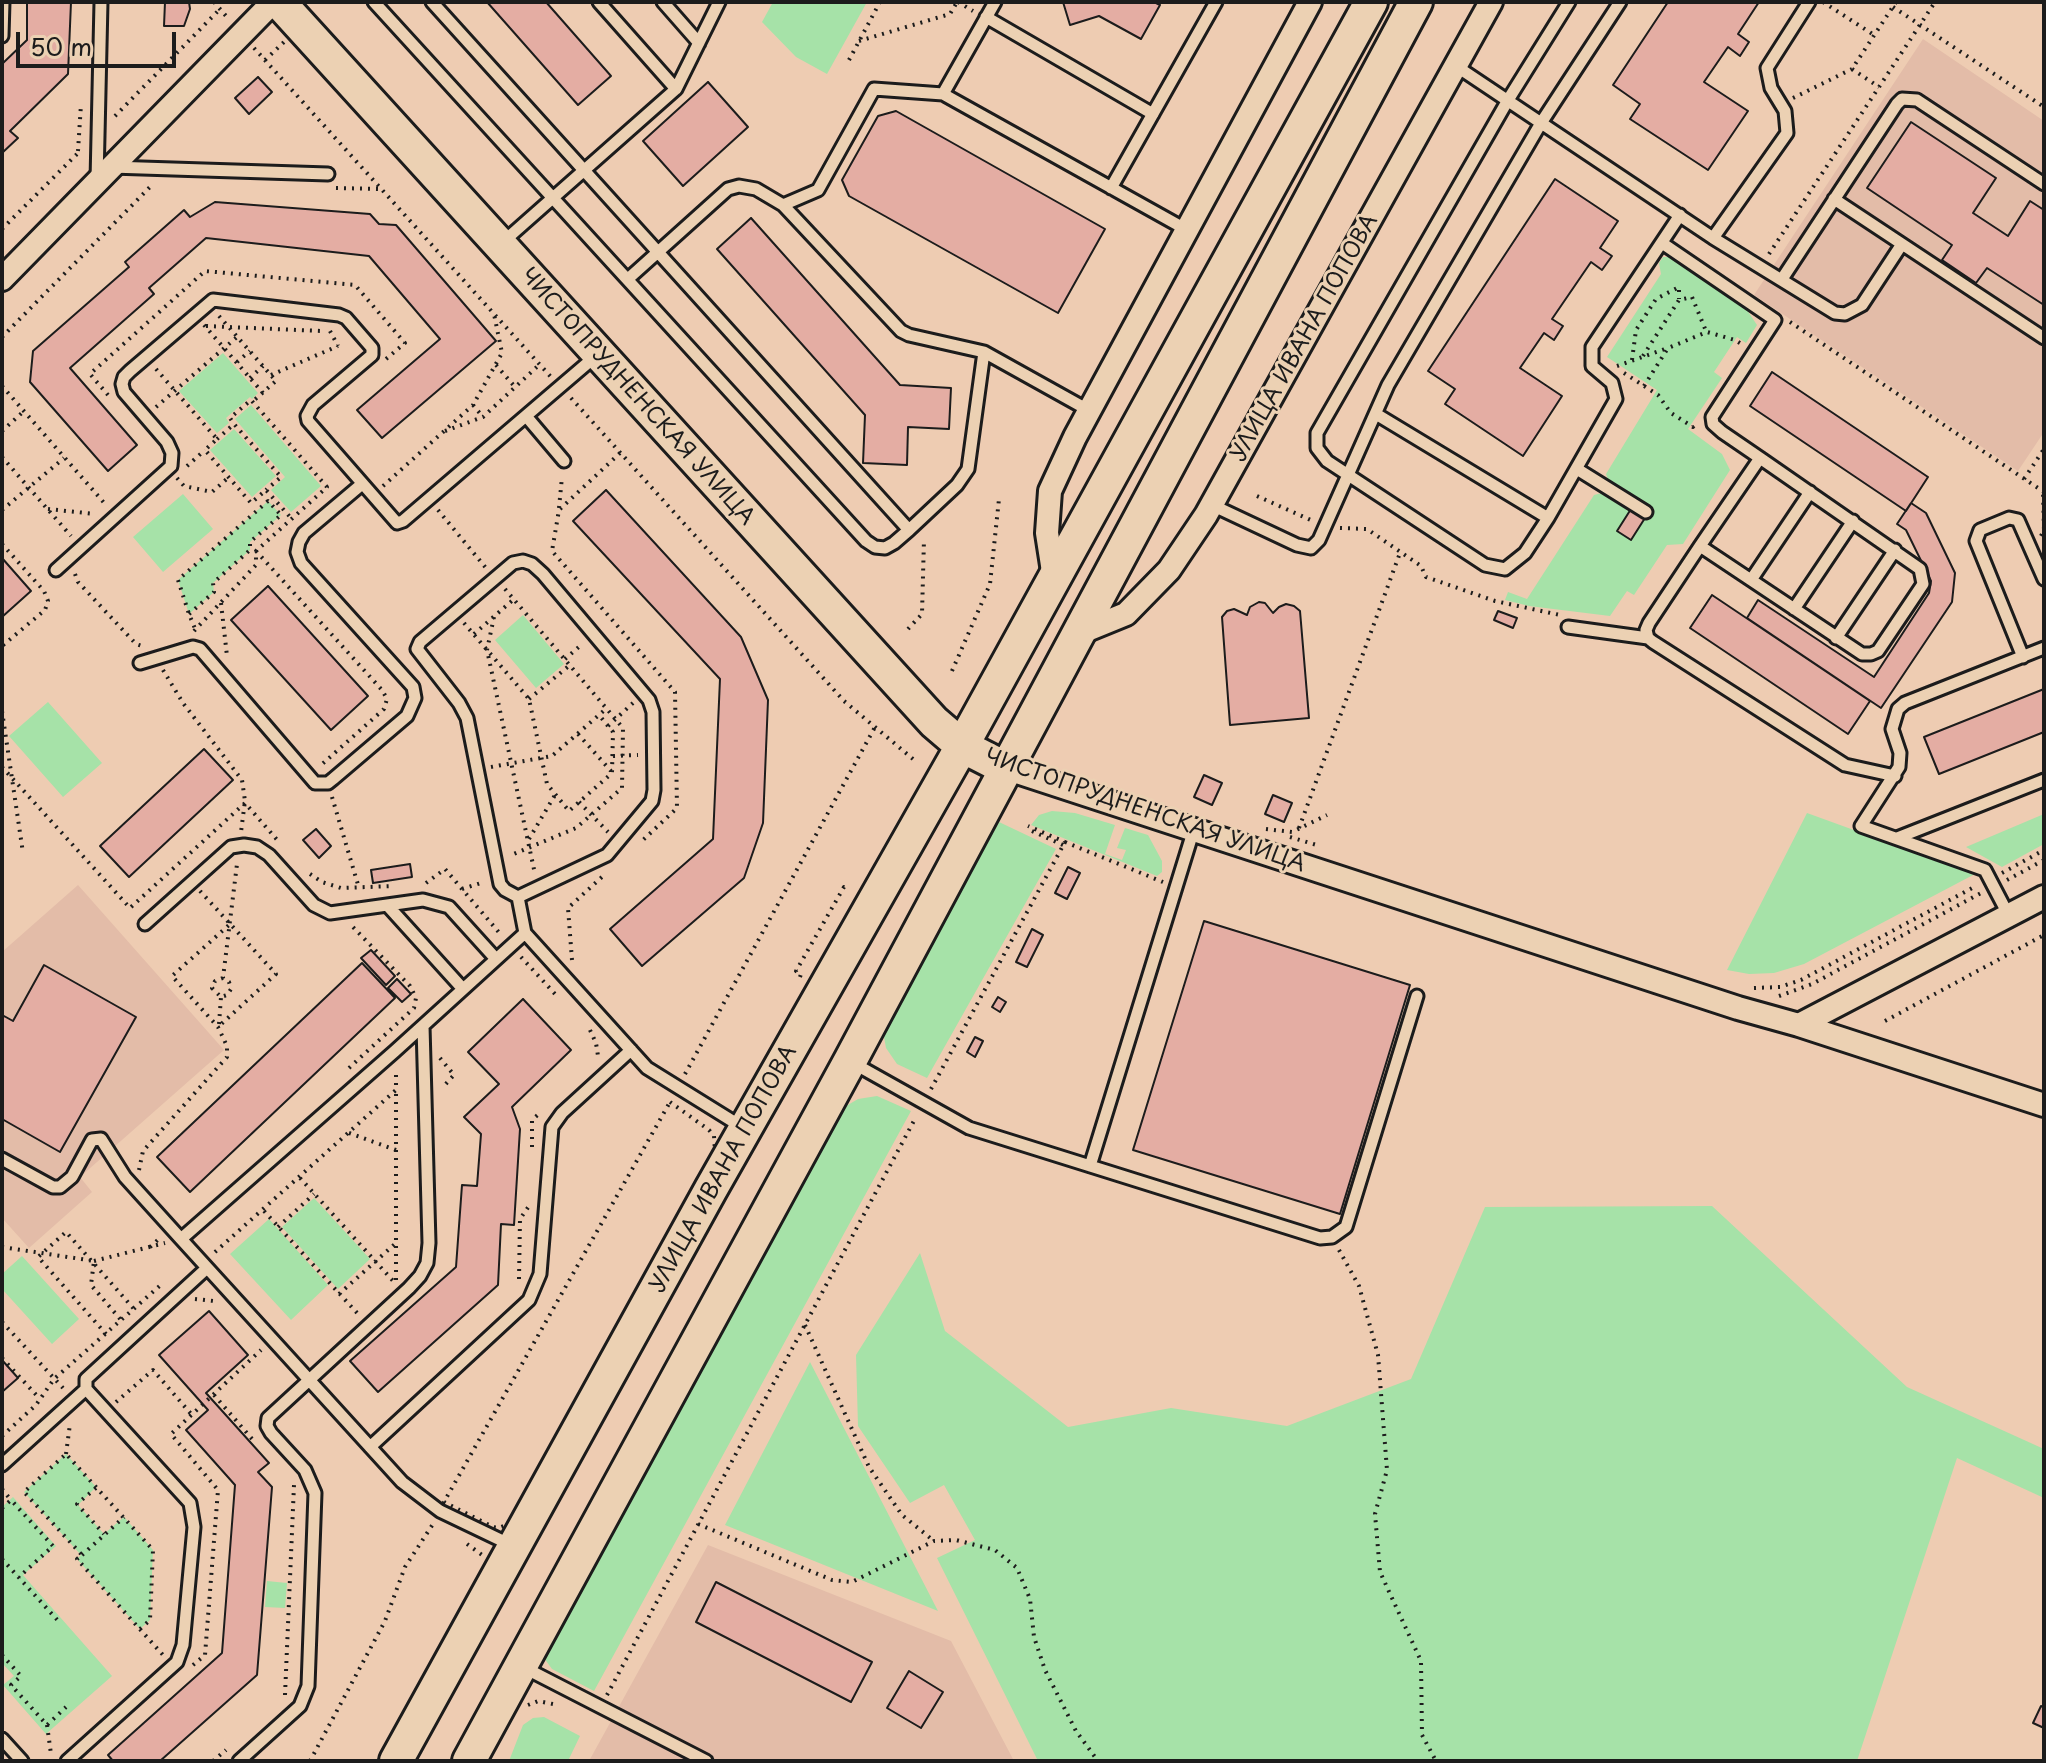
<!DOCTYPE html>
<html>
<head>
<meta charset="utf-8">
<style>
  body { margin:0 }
  #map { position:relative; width:2046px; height:1763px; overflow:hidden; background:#eeccb2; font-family:"Playpen Sans",sans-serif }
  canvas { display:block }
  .frame { position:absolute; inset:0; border:4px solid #1c1c1c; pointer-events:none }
  .scale { position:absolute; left:16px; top:32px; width:160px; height:36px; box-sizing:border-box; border:4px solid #1c1c1c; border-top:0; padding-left:10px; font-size:24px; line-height:28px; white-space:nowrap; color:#1c1c1c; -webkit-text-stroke:6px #ecd1b3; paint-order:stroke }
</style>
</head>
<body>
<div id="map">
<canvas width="2046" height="1763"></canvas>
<div class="frame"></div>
<div class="scale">50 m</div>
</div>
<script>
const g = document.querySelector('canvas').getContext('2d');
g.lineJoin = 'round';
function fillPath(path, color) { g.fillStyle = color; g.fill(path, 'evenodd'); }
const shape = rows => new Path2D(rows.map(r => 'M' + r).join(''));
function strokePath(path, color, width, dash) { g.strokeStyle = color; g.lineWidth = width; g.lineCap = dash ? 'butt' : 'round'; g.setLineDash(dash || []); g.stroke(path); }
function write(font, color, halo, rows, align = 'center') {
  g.font = font + ' "Playpen Sans",sans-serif'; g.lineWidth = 6; g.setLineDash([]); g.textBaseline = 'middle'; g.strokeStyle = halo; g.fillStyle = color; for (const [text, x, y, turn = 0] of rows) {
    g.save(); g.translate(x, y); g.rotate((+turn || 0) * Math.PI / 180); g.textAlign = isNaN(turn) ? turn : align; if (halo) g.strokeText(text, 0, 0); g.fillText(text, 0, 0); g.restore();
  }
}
fillPath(shape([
  [1923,39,2044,121,2044,432,2018,471,1754,295],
  [78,885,224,1050,80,1177,92,1192,29,1248,2,1218,2,952],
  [708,1545,951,1641,1014,1761,589,1761]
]), '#e3bca8');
fillPath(shape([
  [773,2,867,2,827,74,796,57,762,22],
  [1663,257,1672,257,1743,304,1757,325,1746,343,1737,337,1714,372,1722,378,1688,429,1722,454,1730,470,1683,544,1667,545,1634,595,1627,591,1610,616,1529,606,1505,600,1508,592,1527,599,1594,495,1602,493,1630,511,1631,539,1651,509,1609,482,1606,474,1657,390,1607,357,1661,274,1659,263],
  [223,353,258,393,252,399,250,397,226,418,229,423,217,433,179,391],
  [251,405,321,486,291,512,271,490,285,477,235,419],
  [234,429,276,476,252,497,210,450],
  [183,494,213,529,163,572,133,537],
  [268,501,281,515,250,542,250,550,213,583,214,592,189,614,178,580],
  [523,615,564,664,536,688,495,640],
  [48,702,102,763,63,797,9,736],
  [1052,811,1075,813,1115,825,1105,854,1122,860,1126,850,1117,848,1125,828,1148,835,1162,861,1162,872,1157,876,1031,825,1039,815],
  [1807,813,1975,874,1804,964,1774,973,1749,974,1727,970],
  [2044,814,2044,844,2002,867,1966,847],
  [999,822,1056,849,927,1078,897,1064,886,1048,883,1031],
  [877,1096,911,1111,594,1691,552,1669,544,1658,544,1649,841,1109,858,1099],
  [314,1198,370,1259,338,1289,282,1227],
  [1712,1206,1907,1387,2044,1449,2044,1498,1957,1458,1857,1761,1038,1761,937,1558,975,1540,944,1485,910,1503,858,1426,856,1355,920,1253,945,1331,1068,1427,1171,1408,1287,1426,1411,1379,1485,1207],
  [269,1219,328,1285,291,1320,230,1254],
  [22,1256,79,1319,52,1344,2,1289,2,1274],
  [810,1362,938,1611,725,1525],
  [66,1454,96,1487,78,1505,104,1534,124,1517,153,1550,150,1620,140,1629,77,1559,81,1555,24,1492],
  [13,1497,56,1546,23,1575,112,1676,46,1734,3,1685,14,1676,2,1663,2,1507],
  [267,1581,287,1583,285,1608,265,1607],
  [544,1717,580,1736,568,1761,509,1761,523,1725,533,1718]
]), '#a6e2a8');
const building = shape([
  [27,2,71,2,68,74,10,131,18,138,2,153,2,64,27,40,27,2],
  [165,2,189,2,190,9,184,26,164,26,165,2],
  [487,2,546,2,611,76,578,105,487,2],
  [1063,2,1154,2,1160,5,1141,39,1099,16,1070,25,1063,2],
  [1668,2,1759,2,1738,34,1749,42,1740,56,1728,47,1704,82,1748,111,1708,170,1630,119,1640,104,1613,85,1668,2],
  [258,77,272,92,249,114,235,98,258,77],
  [708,82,748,127,683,186,643,141,708,82],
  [896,111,1105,229,1058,313,849,196,842,180,878,116,896,111],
  [1911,122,1996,178,1973,213,2008,236,2030,201,2044,210,2044,305,1987,268,1976,283,1942,260,1952,245,1867,188,1911,122],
  [1555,179,1618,221,1600,248,1612,256,1602,270,1591,262,1552,319,1563,326,1554,340,1544,333,1520,368,1562,396,1523,456,1445,404,1455,389,1428,371,1555,179],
  [215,202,370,214,379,224,396,225,496,341,382,438,357,410,440,339,369,256,206,238,149,288,154,294,70,368,137,445,108,471,30,382,33,351,129,267,125,262,184,210,190,217,215,202],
  [751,218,900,385,951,388,949,429,908,427,907,465,863,463,865,415,717,249,751,218],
  [1772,372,1928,477,1906,511,1750,406,1772,372],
  [606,490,741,637,768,700,763,823,744,878,642,966,610,929,713,839,720,679,573,521,606,490],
  [1911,503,1926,513,1955,573,1952,602,1881,708,1747,618,1758,600,1874,677,1929,593,1931,581,1906,530,1897,524,1911,503],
  [1631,509,1645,518,1631,540,1617,531,1631,509],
  [2,558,31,591,2,617,2,558],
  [268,586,368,696,331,730,231,620,268,586],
  [1712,595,1870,701,1848,734,1690,628,1712,595],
  [1259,602,1265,603,1273,613,1279,607,1286,604,1294,606,1300,611,1309,718,1230,725,1222,617,1227,611,1234,609,1247,615,1250,607,1259,602],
  [1498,611,1517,618,1513,628,1494,620,1498,611],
  [2044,689,2044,732,1939,774,1924,737,2044,689],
  [204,749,233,780,129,877,100,846,204,749],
  [1204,775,1222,783,1212,805,1194,797,1204,775],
  [1273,795,1292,803,1284,822,1265,814,1273,795],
  [316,829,331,846,319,858,303,840,316,829],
  [410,864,412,877,373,883,371,870,410,864],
  [1068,867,1080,873,1067,899,1055,893,1068,867],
  [1204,921,1410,985,1340,1214,1133,1150,1204,921],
  [1032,929,1043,935,1027,967,1016,962,1032,929],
  [371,950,395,976,386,985,361,958,371,950],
  [362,963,395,998,190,1192,157,1157,362,963],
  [44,965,136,1017,60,1152,2,1119,2,1019,4,1016,13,1021,44,965],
  [397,979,411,994,402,1002,388,988,397,979],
  [998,997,1006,1002,1000,1012,992,1007,998,997],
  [523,999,571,1050,512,1107,520,1129,514,1225,501,1224,498,1285,378,1392,350,1361,456,1267,462,1185,477,1186,481,1134,464,1117,499,1084,468,1052,523,999],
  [975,1037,983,1041,975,1057,967,1052,975,1037],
  [209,1311,248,1355,206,1393,269,1463,258,1472,272,1487,257,1675,160,1761,113,1761,108,1755,222,1653,235,1485,186,1430,208,1410,159,1355,209,1311],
  [2,1360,18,1378,2,1392,2,1360],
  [716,1582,872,1662,851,1702,696,1622,716,1582],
  [909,1671,943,1692,921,1728,887,1708,909,1671],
  [2041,1706,2044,1707,2044,1728,2033,1723,2041,1706]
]);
fillPath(building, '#e4ada3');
strokePath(building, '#1c1c1c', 2);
const lane = shape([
  [374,2,866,541,875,547,885,548,894,543,909,530,432,2],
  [663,2,699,43],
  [986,17,1153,114],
  [2,36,3,2],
  [1456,66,1713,238,1787,133,1785,111,1771,88,1767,68,1809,2],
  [676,89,719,2],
  [943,94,995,2],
  [111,167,328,174],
  [97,180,101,2],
  [1111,188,1216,2],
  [1834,199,1902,244],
  [783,205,818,190,874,89,943,94,1187,230],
  [1713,238,1835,313,1845,314,1862,305,1902,244,2044,338],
  [503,242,676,89,599,2],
  [1662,243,1775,320,1712,417,1713,424,1722,432,1760,458],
  [629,278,728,189,739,186,756,189,783,205,901,331,909,335,984,352,968,469,957,485,909,530],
  [1782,279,1897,104,1902,99,1917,100,2044,184],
  [984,352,1090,411],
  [1376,414,1548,518,1616,399,1612,383,1592,366,1592,347,1680,215],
  [526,416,564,461],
  [1577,469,1646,512],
  [1212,505,1297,545,1311,548,1319,540,1388,385,1541,123,1620,2],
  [1548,518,1525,553,1505,569,1485,565,1327,461,1317,448,1317,433,1508,100,1569,2],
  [1700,546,1862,654,1871,654,1878,651,1923,584,1920,569,1760,458,1700,546,1649,623,1646,630,1648,638,1653,642,1845,765,1895,776],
  [56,570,171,466,172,453,167,442,124,392,122,384,124,377,130,371,213,300,339,315,346,318,372,348,372,355,313,405,307,416,308,421,397,523,403,521,597,355],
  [1751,580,1810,492],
  [1794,609,1853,521],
  [1568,627,1648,638],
  [1836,638,1895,550],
  [2023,657,1976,541,1980,530,2009,518,2018,520,2044,579],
  [140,663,193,647,200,649,315,783,328,783,333,779,407,716,415,698,413,687,301,563,297,552,299,542,304,533,362,484],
  [1897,838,2044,780],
  [518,897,607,855,652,801,654,790,653,712,649,700,543,574,532,564,523,561,513,563,420,642,417,649,459,703,467,718,500,884,505,890,518,897,525,933,647,1068,742,1127],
  [388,906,463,989],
  [2009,916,1985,870,1861,826,1899,767,1900,753,1892,729,1898,709,1905,703,2044,648],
  [145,924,231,847,244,845,257,847,269,855,314,905,330,913,423,900,449,907,496,959],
  [853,1063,969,1128,1320,1238,1332,1237,1346,1227,1417,996],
  [2,1159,53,1187,60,1187,72,1177,92,1140,101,1139,125,1177,181,1239],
  [1090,1166,1194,829],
  [370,1447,529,1300,540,1274,552,1127,562,1113,631,1050],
  [2,1465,86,1389],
  [511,1545,440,1511,402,1482,181,1239,395,1051,525,933],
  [521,1666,706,1761],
  [2,1739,22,1761],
  [67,1761,177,1662,183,1645,194,1527,190,1503,86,1389,86,1379,207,1268],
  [239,1761,300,1706,308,1686,315,1493,305,1470,271,1433,267,1426,268,1418,409,1288,420,1276,427,1263,429,1243,423,1026]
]);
const street = shape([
  [2,279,273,2],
  [1054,578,1047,533,1050,491,1075,437,1310,2],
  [1077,634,1126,614,1169,570,1206,515,1491,2],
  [1005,768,1738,1008,1799,1025,2044,897],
  [1799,1025,2044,1105]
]);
const secondary = shape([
  [279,2,934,722,962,746,1005,768],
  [396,1761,711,1189,962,746,1371,2],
  [469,1761,850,1061,1416,2]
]);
strokePath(lane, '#1c1c1c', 17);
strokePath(street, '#1c1c1c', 28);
strokePath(secondary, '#1c1c1c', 38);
strokePath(shape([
  [214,2,226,16],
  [958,2,973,11],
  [1823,2,1874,35],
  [1893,7,2044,107],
  [859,41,950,14,957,2],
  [254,48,551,377],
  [265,60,284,42],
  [849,60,880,2],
  [1852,69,1879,87],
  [1793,98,1852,69,1896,2],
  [115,116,220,9],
  [78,151,81,104],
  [336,188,381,189],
  [2,229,81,150],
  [1769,254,1935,2],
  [219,316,276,381,252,402],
  [1790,322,2044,492],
  [204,325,263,393],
  [206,326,321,331],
  [330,331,338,346],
  [2,337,152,185],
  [1643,356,1679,300,1692,297,1706,331],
  [1632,360,1636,330,1656,299,1679,287,1679,299],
  [237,362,250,351],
  [496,365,515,387],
  [1617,366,1665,349],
  [156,369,217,439,205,450,251,503,266,490,291,518],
  [1624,373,1658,395,1671,413,1693,427,1696,422],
  [271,375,338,346],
  [250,378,263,366],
  [2,386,106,505],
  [1644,386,1668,348,1707,332,1735,340,1743,345],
  [108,395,90,374,205,271,355,285,405,343,386,359],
  [571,398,844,701,913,759],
  [473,405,483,417],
  [156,407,237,337],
  [2,431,24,411],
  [445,431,483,417,540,364],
  [217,439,234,424,281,477,266,490],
  [620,453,559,510,552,551,675,692,677,808,642,841],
  [2,457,71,536],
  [187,466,205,450],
  [177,478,184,486,212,492,229,477],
  [2024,479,2044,449],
  [383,486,473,405,502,353,494,314],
  [1257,496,1313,521],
  [559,508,562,477],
  [48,509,95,514],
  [2,510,64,458],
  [438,510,486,568],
  [1340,528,1367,529,1421,566,1426,577,1495,601,1560,615],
  [2041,536,2044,530,2043,492],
  [2,544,44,591,48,601,45,610,2,646],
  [256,551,382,690,387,699,384,709,320,766],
  [75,574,78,582,136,644,142,646],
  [505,589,623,728,622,788,576,828,509,856],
  [221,603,227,656],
  [189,614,214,592,213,583,250,550,250,542,281,515,268,501,178,580,189,614,196,631],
  [494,617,487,650,535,874],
  [464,623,529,699,547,784,569,811,612,773,613,732,599,715],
  [908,629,922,614,924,539],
  [194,631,256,565,256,551,327,487,251,400,230,418,234,424],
  [474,634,514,599],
  [565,659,581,645],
  [163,670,183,703,242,780,245,801,241,832],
  [952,671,990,584,999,499],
  [529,699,570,665],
  [2,711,23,853],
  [608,726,633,703],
  [578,734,611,771],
  [613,756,638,755],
  [2,767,130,908,245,803,279,842],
  [491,767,552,756,607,708],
  [332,797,359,888],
  [579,802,608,832],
  [1299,828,1400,553],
  [1266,829,1292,832,1327,815],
  [1032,831,1063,845],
  [1290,837,1320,846],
  [529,839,555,795],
  [1065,842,1163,882],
  [2002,873,2044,850],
  [310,874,322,882,341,888,394,886],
  [2007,880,2044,860],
  [426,883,445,869,502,936],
  [462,889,484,882],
  [200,891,276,974,218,1027],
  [521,957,556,995],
  [572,960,568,908,603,876],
  [800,977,801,974,796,971,844,887,849,889],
  [223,978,215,981,212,988,221,997,227,995,231,989,229,982,223,978,237,864],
  [1754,988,1780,987,1801,980,1976,886],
  [1779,996,1812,984,1981,893],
  [1885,1021,2044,935],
  [219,1024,221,997],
  [590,1030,596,1043,598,1056,596,1059],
  [440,1058,454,1075,442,1088],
  [349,1068,414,1008,416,998,410,986,353,927],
  [685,1074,875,727],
  [931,1089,1065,842,1028,826],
  [670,1102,709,1130,714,1136,715,1152,516,1517,512,1523,498,1528,493,1527,444,1502,670,1102],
  [349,1133,396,1150],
  [532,1147,532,1120,541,1112],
  [139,1170,143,1151,227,1057,227,1046,218,1027,172,976,229,925],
  [300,1178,395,1283],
  [264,1211,358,1314],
  [278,1227,314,1194],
  [2,1247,94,1261,91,1285,121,1320],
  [150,1247,161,1237],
  [1339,1250,1359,1286,1378,1355,1387,1470,1375,1514,1380,1572,1421,1661,1422,1735,1436,1761],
  [215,1252,396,1090,396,1070],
  [94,1261,165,1243],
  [519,1279,520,1219,529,1206],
  [396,1280,396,1090],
  [339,1294,396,1243],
  [195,1299,214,1301],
  [2,1322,63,1388],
  [805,1325,869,1467,902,1515,934,1541],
  [106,1334,38,1257,66,1232,134,1309],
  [2,1358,40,1399],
  [214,1395,253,1440,255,1438],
  [116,1402,153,1370,192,1415],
  [2,1436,36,1405,54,1379,163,1283],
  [66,1454,70,1424],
  [96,1488,77,1504,104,1534],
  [2,1489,11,1500],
  [2,1508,11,1500,53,1546,19,1577],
  [698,1524,832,1580,852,1582,934,1541,956,1540,995,1550,1017,1568,1030,1599,1034,1637,1045,1670,1076,1731,1098,1761],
  [467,1544,482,1555],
  [82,1555,124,1517],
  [2,1559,61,1624],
  [140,1629,150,1620,153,1550,66,1454,24,1492,82,1555,77,1559,163,1655],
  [2,1655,21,1676,11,1685,47,1725,66,1707],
  [193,1665,205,1655,218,1490,171,1434,261,1350],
  [285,1695,294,1485],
  [607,1695,916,1117],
  [528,1705,538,1701,558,1705],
  [47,1725,51,1754],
  [213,1761,226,1750],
  [310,1761,385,1621,405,1567,433,1524,435,1525]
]), '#1c1c1c', 4, [2, 6]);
strokePath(lane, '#ecd1b3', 11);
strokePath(street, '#ecd1b3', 22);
strokePath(secondary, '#ecd1b3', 32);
write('22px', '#1c1c1c', '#ecd1b3', [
  ["УЛИЦА ИВАНА ПОПОВА",1305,338,-61],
  ["ЧИСТОПРУДНЕНСКАЯ УЛИЦА",637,397,48],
  ["ЧИСТОПРУДНЕНСКАЯ УЛИЦА",1145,811,19],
  ["УЛИЦА ИВАНА ПОПОВА",724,1169,-61]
]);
</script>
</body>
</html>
